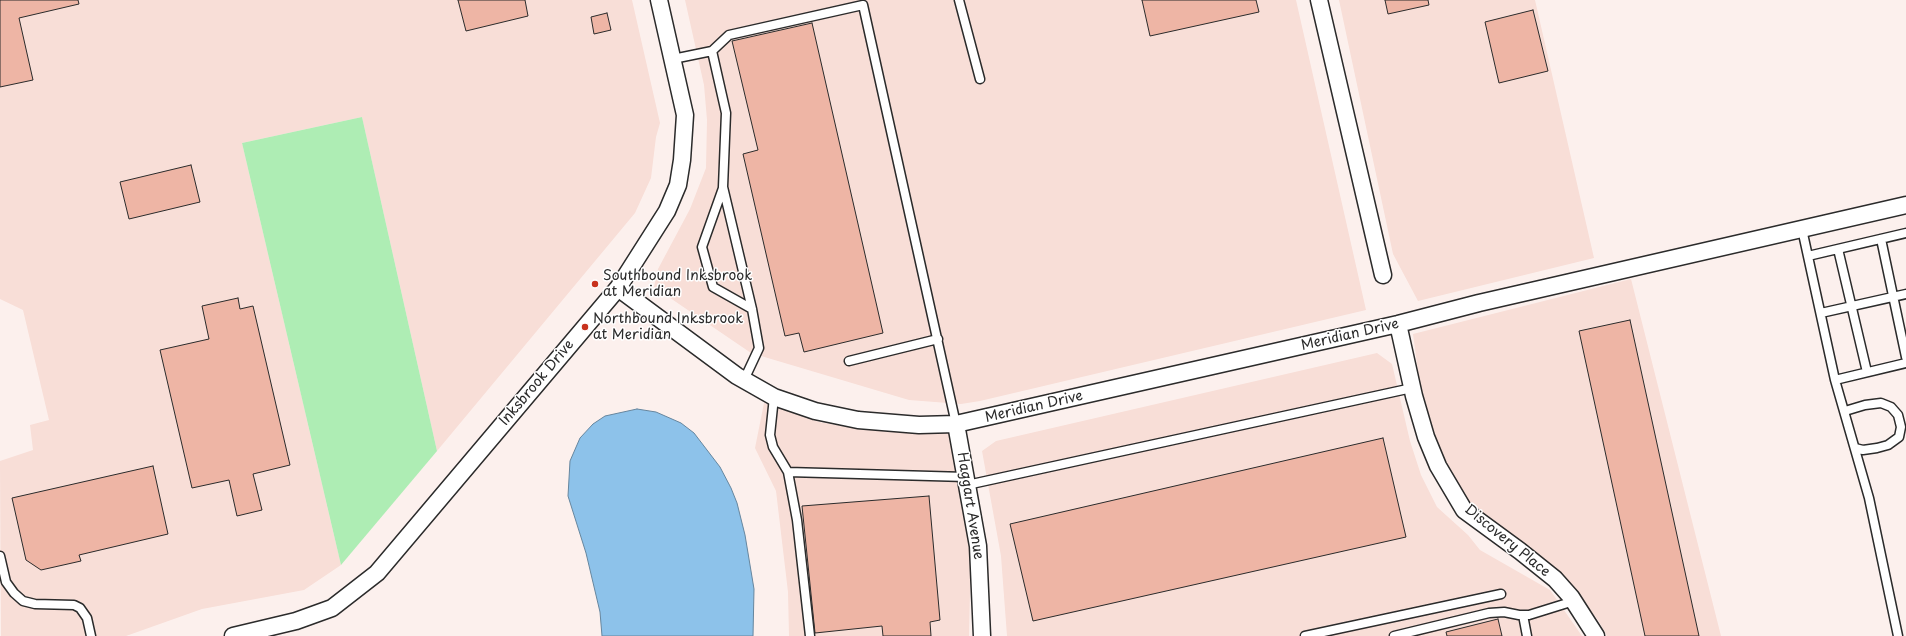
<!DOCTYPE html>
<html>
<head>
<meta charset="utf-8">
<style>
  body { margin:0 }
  canvas { display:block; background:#fcf0ed }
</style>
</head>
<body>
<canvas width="1906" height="636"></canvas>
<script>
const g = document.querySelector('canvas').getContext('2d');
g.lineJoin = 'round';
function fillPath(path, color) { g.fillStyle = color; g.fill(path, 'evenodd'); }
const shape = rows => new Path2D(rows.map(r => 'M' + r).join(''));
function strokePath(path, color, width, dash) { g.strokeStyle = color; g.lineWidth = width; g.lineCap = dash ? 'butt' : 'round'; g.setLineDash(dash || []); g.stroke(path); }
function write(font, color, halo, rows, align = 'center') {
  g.font = font + ' "Playpen Sans",sans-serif'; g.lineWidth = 3; g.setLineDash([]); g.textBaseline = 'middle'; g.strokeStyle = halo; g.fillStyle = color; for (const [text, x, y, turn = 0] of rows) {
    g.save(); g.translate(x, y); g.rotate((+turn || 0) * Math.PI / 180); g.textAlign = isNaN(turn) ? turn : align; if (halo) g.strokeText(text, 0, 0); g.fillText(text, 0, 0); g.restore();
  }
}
fillPath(shape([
  [0,0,632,0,660,123,656,137,651,178,635,213,437,451,362,117,242,143,341,565,304,590,202,609,126,636,1,636,0,461,33,450,30,425,49,420,23,310,0,299],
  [685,0,1296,0,1366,310,980,401,961,404,909,400,751,353,654,287,658,269,690,209,706,168,707,120,704,85],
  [1339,0,1535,0,1594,258,1418,301,1393,254],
  [1631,279,1721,636,1607,636,1598,620,1553,566,1471,506,1442,460,1422,401,1413,334],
  [1377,353,1392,364,1410,441,1421,475,1437,507,1468,535,1480,550,1550,590,1582,636,1007,636,1001,556,982,451,996,441],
  [764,403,819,422,864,430,951,430,971,546,969,636,789,636,788,592,776,491,755,448]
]), '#f8ded7');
fillPath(shape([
  [362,117,437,451,341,565,242,143]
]), '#aeedb4');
const water = shape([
  [637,409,656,412,681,423,694,433,720,467,731,488,737,503,745,535,754,589,753,636,602,636,600,612,586,553,568,496,570,461,580,438,593,424,605,416,637,409]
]);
fillPath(water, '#8dc2ea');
strokePath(water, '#66869e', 1);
const building = shape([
  [0,0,78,0,79,4,19,18,33,80,0,87,0,0],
  [458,0,525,0,528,16,466,31,458,0],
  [1142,0,1256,0,1259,12,1150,36,1142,0],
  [1385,0,1428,0,1429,5,1388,14,1385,0],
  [1533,10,1548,71,1499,83,1485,22,1533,10],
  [607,13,611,30,594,34,591,17,607,13],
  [812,23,883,333,804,352,799,333,785,336,743,154,758,150,732,41,812,23],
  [191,165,200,202,129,219,120,182,191,165],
  [238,298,240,309,253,306,290,465,253,474,262,510,237,516,229,480,192,488,160,350,209,339,202,306,238,298],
  [1630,320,1699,636,1645,636,1579,331,1630,320],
  [1383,438,1406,537,1033,621,1010,524,1383,438],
  [153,466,168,534,79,555,81,561,41,570,26,560,12,498,153,466],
  [929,496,940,620,930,622,931,636,883,636,882,626,815,633,802,506,929,496],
  [1498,619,1502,636,1447,636,1446,632,1498,619]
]);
fillPath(building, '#eeb5a5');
strokePath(building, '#2b2b2b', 1);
const service = shape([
  [959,0,980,79],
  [712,51,729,35,863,5,956,424],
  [673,59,712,51,726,113,723,187,752,309,759,348,744,380],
  [723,188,702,247,713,287,752,309],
  [1802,229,1835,380,1906,363],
  [1881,239,1906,357],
  [1838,249,1867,372],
  [1808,256,1906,233],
  [1821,313,1906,294],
  [849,361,938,339],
  [1835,380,1869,498,1898,636],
  [774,397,770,435,773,447,788,472,966,477],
  [1845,411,1865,405,1881,403,1891,407,1898,415,1901,427,1899,437,1888,445,1877,448,1863,450,1855,448],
  [788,472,797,520,810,636],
  [967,485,1412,388],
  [0,556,6,582,14,593,23,601,35,604,74,605,80,608,87,618,91,636],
  [1523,615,1527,636],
  [1305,636,1501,594],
  [1394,636,1489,613,1504,612,1519,615,1529,615,1574,601]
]);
const minor = shape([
  [1319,0,1383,275],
  [618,288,737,376,774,397,815,411,858,420,919,425,956,424,1398,324,1479,303,1906,205],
  [1398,324,1414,396,1426,437,1438,466,1464,510,1520,551,1555,579,1571,597,1596,636],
  [956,424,978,546,982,636],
  [233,636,296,621,332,608,377,573,618,288,667,211,678,185,682,160,685,115,659,0]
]);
strokePath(service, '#2b2b2b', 11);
strokePath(minor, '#2b2b2b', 19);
strokePath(service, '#fff', 8);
strokePath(minor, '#fff', 16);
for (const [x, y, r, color] of [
  [595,284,4,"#c8321e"],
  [585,327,4,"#c8321e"]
]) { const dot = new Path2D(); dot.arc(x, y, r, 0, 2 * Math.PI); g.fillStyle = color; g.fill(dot); strokePath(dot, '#fff', 1.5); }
write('14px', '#2b2b2b', '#fff', [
  ["Southbound Inksbrook",603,276],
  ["at Meridian",603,292],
  ["Northbound Inksbrook",593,319],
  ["at Meridian",593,335]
], 'left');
write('14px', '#2b2b2b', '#fff', [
  ["Meridian Drive",1350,335,-13],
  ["Inksbrook Drive",537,383,-50],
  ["Meridian Drive",1034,407,-13],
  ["Haggart Avenue",970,506,81],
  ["Discovery Place",1507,541,39]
]);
</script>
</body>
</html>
